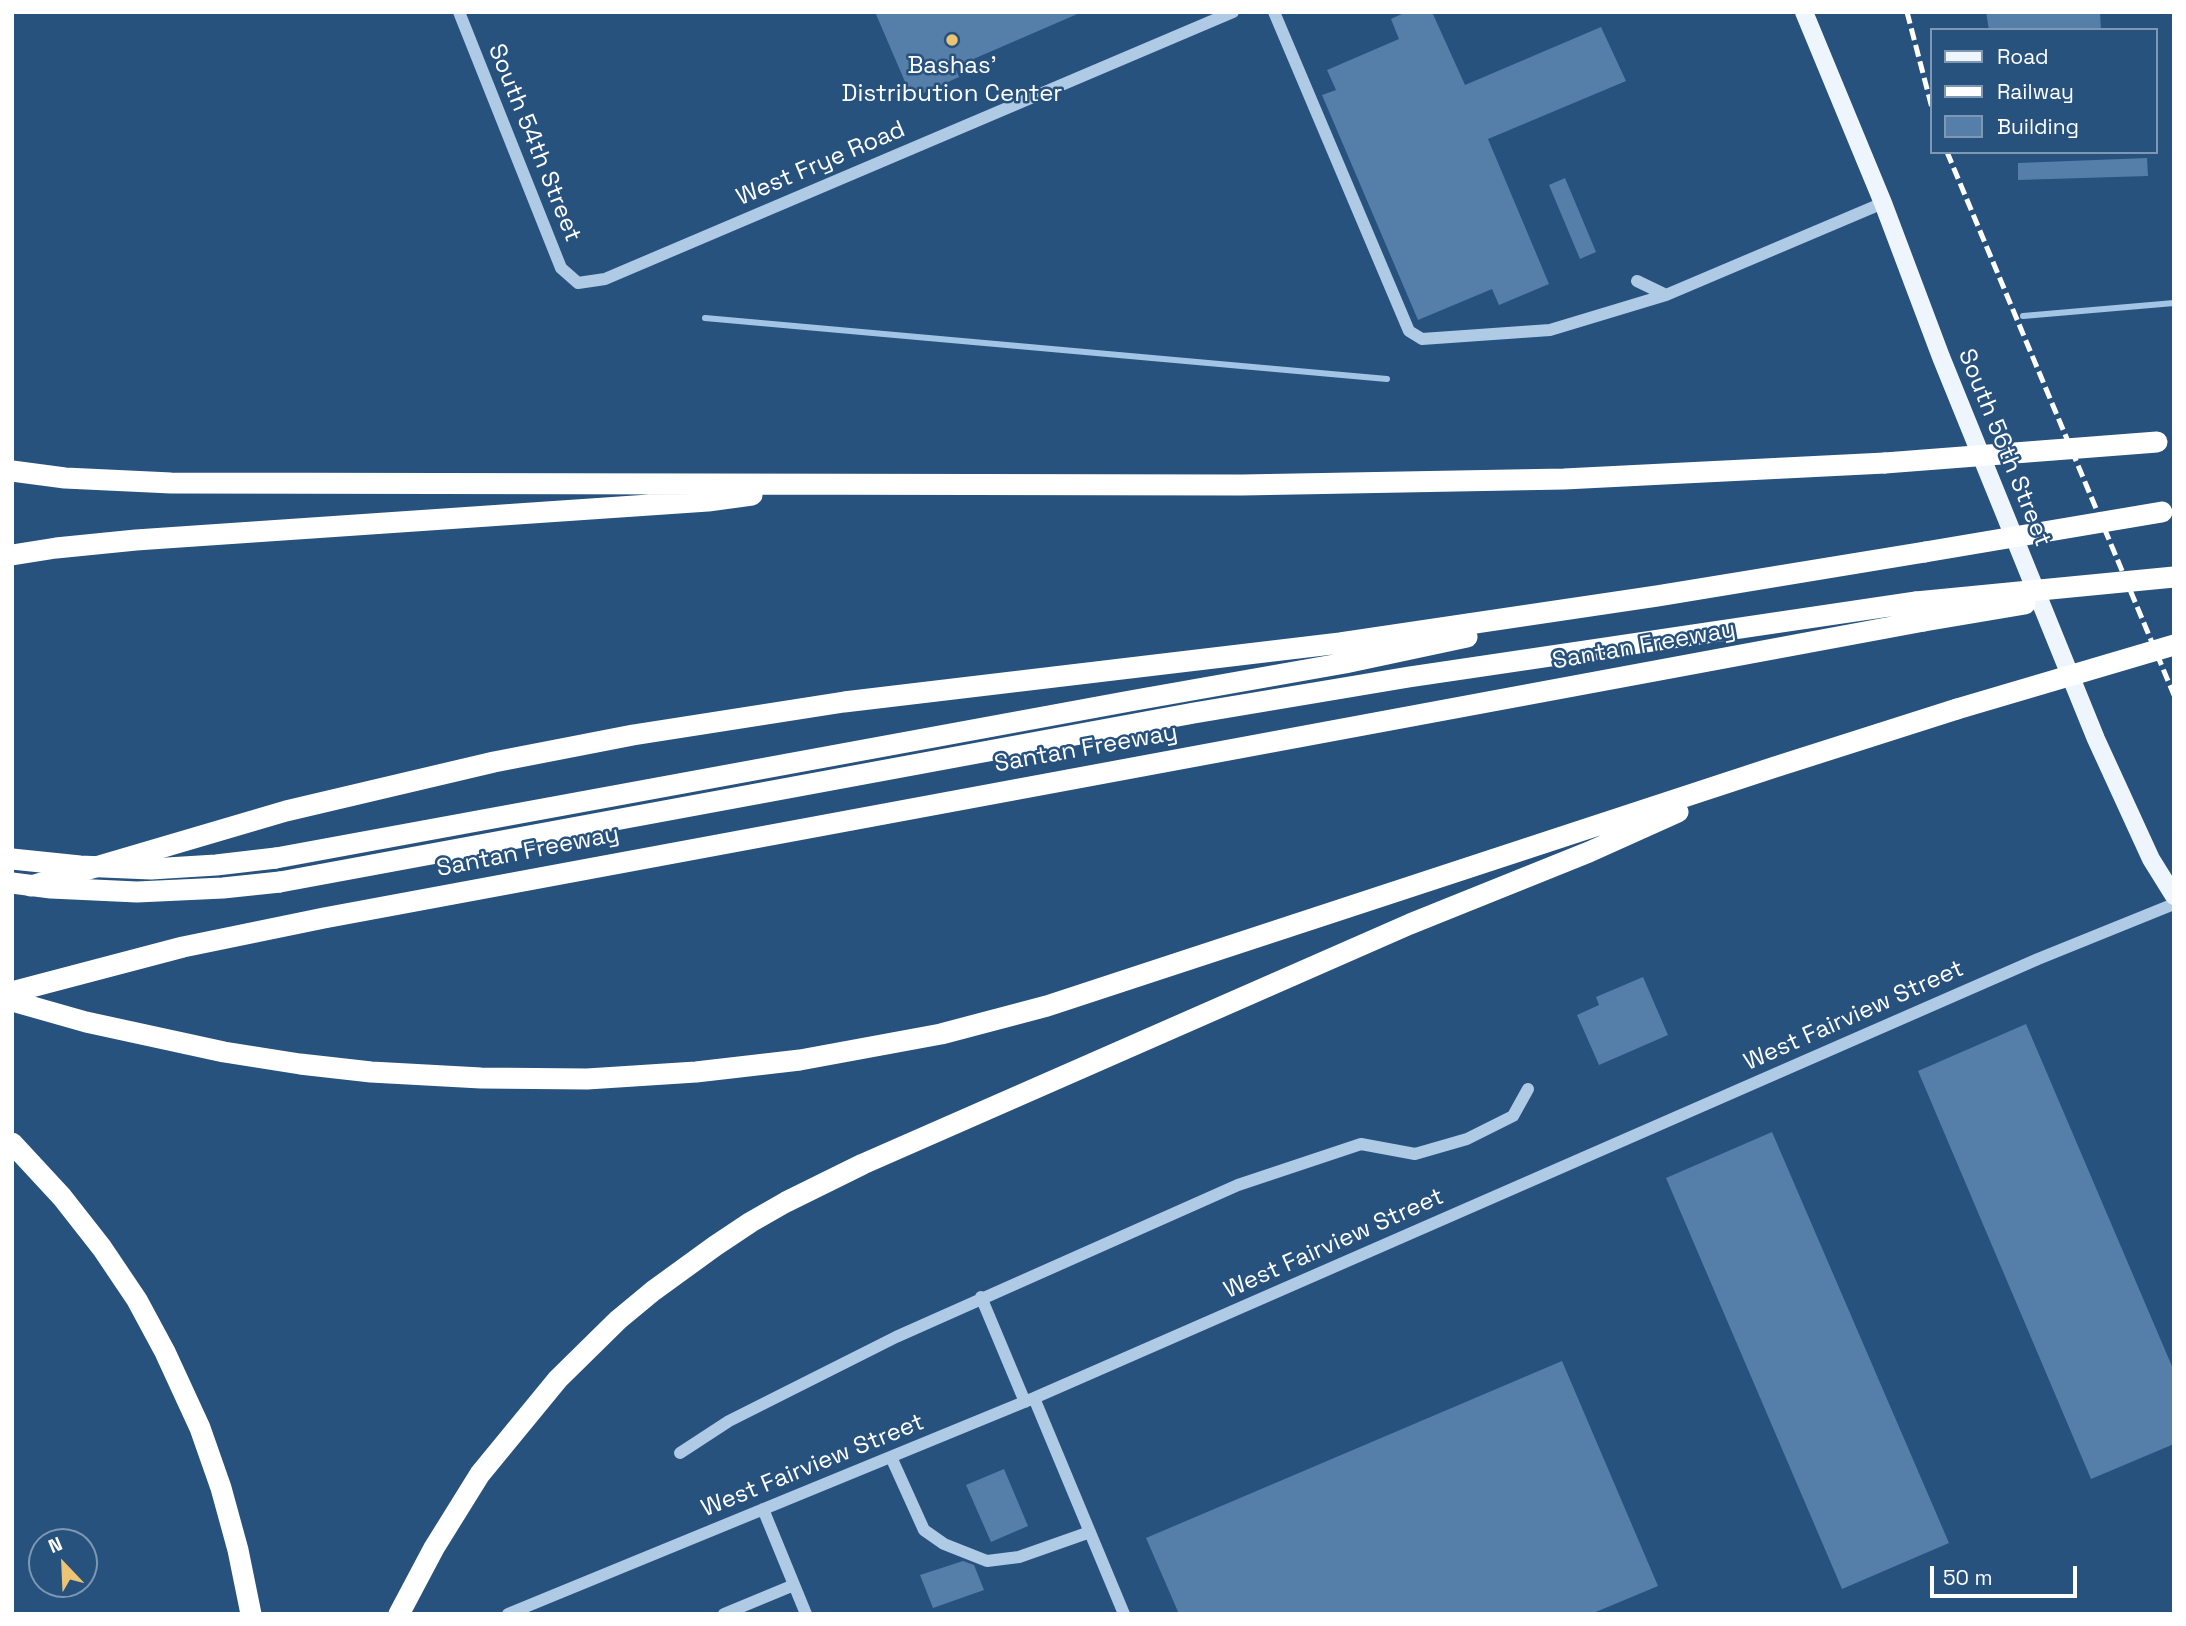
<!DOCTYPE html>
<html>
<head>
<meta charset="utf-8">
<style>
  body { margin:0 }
  #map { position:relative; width:2186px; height:1626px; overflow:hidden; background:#28527e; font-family:"Space Grotesk",sans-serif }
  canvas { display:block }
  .frame { position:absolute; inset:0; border:14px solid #fff; pointer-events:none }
  .legend { position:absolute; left:1930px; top:28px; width:228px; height:126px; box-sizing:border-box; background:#28527e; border:2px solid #7e97b2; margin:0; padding:9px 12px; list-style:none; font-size:21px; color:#fff }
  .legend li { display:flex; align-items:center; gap:14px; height:35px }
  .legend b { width:35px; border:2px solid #7e97b2 }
  .north { position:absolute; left:28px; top:1528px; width:70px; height:70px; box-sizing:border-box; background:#28527e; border:2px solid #7e97b2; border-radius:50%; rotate:337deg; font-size:19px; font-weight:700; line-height:28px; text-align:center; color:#fff }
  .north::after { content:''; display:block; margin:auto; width:24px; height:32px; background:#ecc475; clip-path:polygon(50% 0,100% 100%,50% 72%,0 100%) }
  .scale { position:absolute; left:1930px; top:1566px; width:147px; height:32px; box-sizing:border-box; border:4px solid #fff; border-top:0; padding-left:9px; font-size:21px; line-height:24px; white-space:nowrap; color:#fff; -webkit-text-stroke:5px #28527e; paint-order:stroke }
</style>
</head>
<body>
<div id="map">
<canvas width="2186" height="1626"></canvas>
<div class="frame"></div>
<ul class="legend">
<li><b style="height:9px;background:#eef5fd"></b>Road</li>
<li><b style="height:9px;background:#fff"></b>Railway</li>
<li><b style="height:19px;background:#557ea8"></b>Building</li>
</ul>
<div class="north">N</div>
<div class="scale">50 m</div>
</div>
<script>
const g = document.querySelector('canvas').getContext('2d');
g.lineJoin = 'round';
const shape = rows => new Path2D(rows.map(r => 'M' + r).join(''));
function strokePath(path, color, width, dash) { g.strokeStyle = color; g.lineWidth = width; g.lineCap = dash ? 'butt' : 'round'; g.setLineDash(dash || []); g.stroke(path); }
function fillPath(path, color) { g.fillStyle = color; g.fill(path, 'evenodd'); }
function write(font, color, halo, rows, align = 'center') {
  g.font = font + ' "Space Grotesk",sans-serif'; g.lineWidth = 5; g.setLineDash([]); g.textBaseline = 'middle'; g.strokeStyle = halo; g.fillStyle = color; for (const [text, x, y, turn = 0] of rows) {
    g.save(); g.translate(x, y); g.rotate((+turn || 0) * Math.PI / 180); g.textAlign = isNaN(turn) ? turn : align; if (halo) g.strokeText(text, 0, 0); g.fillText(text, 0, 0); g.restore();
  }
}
strokePath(shape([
  [2023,316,2174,303],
  [705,318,1387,379]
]), '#a3c5e5', 6);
fillPath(shape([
  [875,12,1082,12,955,67,959,77,912,98],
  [1406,12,1432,12,1465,85,1601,27,1626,81,1488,139,1549,284,1499,305,1492,289,1418,320,1322,95,1336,90,1327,70,1399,39,1391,19],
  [1986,12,2100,12,2101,30,1989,30],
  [2147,158,2148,176,2018,180,2018,163],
  [1565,178,1596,252,1580,259,1549,185],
  [1643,977,1668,1035,1599,1065,1577,1015,1599,1005,1596,997],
  [2026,1024,2174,1371,2174,1444,2091,1479,1918,1071],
  [1772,1132,1949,1543,1842,1589,1666,1178],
  [1562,1361,1658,1586,1591,1614,1179,1614,1146,1538],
  [1004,1469,1028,1526,991,1542,966,1485],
  [963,1561,974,1565,984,1590,933,1608,920,1575]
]), '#557ea8');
strokePath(shape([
  [459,12,561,268,578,283,605,279,1233,12],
  [1274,12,1409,331,1422,339,1550,330,1666,295],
  [1637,281,1666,295,1883,203],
  [981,1297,1025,1402],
  [1034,1398,1124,1614],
  [680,1453,729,1421,896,1337,1238,1185,1361,1144,1415,1154,1467,1139,1513,1116,1528,1089],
  [891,1457,924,1530,944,1544,987,1561,1019,1557,1090,1532],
  [763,1509,806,1614],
  [508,1614,1034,1398,2038,959,2174,904],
  [724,1614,794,1585]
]), '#aecae5', 12);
strokePath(shape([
  [1804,12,1883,203,1941,357,2096,739,2151,859,2174,896]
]), '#eef5fd', 18);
strokePath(shape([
  [12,471,65,478,171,483,1242,485,1564,479,1885,463],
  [12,555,56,548,136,540,708,501,752,495],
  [276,858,1130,701,1345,663,1467,637],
  [280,882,1194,713,1409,677,1916,602],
  [31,886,286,811,494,762,633,735,844,702,1340,643,1657,596,1925,552],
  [12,992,183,947,324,918,1924,621],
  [12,1001,86,1022,224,1052,300,1064,371,1072,481,1078,587,1079,696,1072,800,1060,941,1034,1047,1006,1775,767,1957,709],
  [12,1143,62,1197,102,1248,137,1300,165,1352,200,1428,221,1488,238,1550,251,1614],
  [399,1614,434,1548,480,1474,558,1379,618,1320,653,1291,715,1246,751,1222,786,1202,863,1164,1410,924,1589,852,1678,812]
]), '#fff', 21);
strokePath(shape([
  [1907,12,1932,108],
  [1947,152,2174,695]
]), '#fff', 5, [12, 5]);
strokePath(shape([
  [1885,463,2157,442],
  [1925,552,2162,512],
  [1916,602,2174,577],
  [1924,621,2025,604],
  [1957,709,2174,645],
  [12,859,80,866,151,869,216,865,276,858],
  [12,883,51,888,137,892,223,888,280,882]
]), '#fff', 21);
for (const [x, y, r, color] of [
  [952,40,7,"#ecc475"]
]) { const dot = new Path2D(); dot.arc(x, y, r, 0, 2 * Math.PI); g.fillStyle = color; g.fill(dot); strokePath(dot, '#28527e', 2.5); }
write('24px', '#fff', '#28527e', [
  ["Bashas'",952,66],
  ["Distribution Center",952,94]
]);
write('24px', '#fff', '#28527e', [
  ["South 54th Street",534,143,68],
  ["West Frye Road",821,164,-23],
  ["South 56th Street",2004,448,68],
  ["Santan Freeway",1644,646,-10],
  ["Santan Freeway",1086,749,-10],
  ["Santan Freeway",528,852,-11],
  ["West Fairview Street",1854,1016,-24],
  ["West Fairview Street",1334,1244,-24],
  ["West Fairview Street",813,1466,-22]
]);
</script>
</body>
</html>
